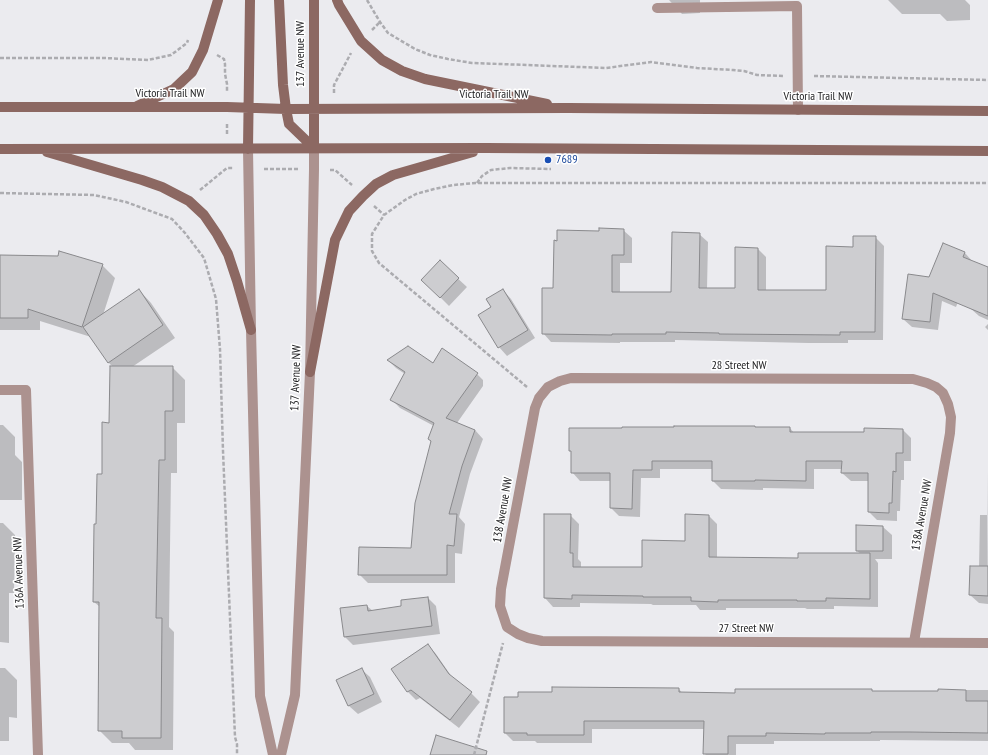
<!DOCTYPE html>
<html>
<head>
<meta charset="utf-8">
<style>
  body { margin:0 }
  canvas { display:block; background:#ebebef }
</style>
</head>
<body>
<canvas width="988" height="755"></canvas>
<script>
const g = document.querySelector('canvas').getContext('2d');
g.lineJoin = 'round';
function fillPath(path, color) { g.fillStyle = color; g.fill(path, 'evenodd'); }
const shape = rows => new Path2D(rows.map(r => 'M' + r).join(''));
function strokePath(path, color, width, dash) { g.strokeStyle = color; g.lineWidth = width; g.lineCap = dash ? 'butt' : 'round'; g.setLineDash(dash || []); g.stroke(path); }
function write(font, color, halo, rows, align = 'center') {
  g.font = font + ' "PT Sans Narrow",sans-serif'; g.lineWidth = 3; g.setLineDash([]); g.textBaseline = 'middle'; g.strokeStyle = halo; g.fillStyle = color; for (const [text, x, y, turn = 0] of rows) {
    g.save(); g.translate(x, y); g.rotate((+turn || 0) * Math.PI / 180); g.textAlign = isNaN(turn) ? turn : align; if (halo) g.strokeText(text, 0, 0); g.fillText(text, 0, 0); g.restore();
  }
}
fillPath(shape([
  [669,0,700,0,700,13,682,14],
  [888,0,965,0,970,5,970,20,947,21,940,14,902,14],
  [623,230,632,238,632,263,620,263,620,293,672,293,699,234,708,242,707,289,736,289,758,249,766,257,766,291,827,291,854,248,875,237,884,246,883,340,848,340,848,343,808,343,675,340,675,342,620,342,620,343,551,342,543,333,554,289,600,232],
  [943,245,965,253,973,262,956,307,942,301,938,330,912,327,903,319,930,278],
  [0,256,102,265,115,278,103,315,139,290,151,303,175,338,132,367,172,367,185,380,185,423,177,423,177,473,171,473,169,627,174,632,173,750,135,750,129,743,112,743,100,731,100,607,94,602,97,525,102,475,110,424,113,367,108,362,91,337,40,321,40,330,0,330],
  [440,262,467,287,449,306,431,288],
  [988,276,988,320,979,316,970,308],
  [503,290,511,299,535,338,507,356,499,347,492,307],
  [988,324,988,330,985,327],
  [388,360,433,364,474,371,483,380,483,386,457,423,475,430,483,439,470,474,459,517,465,524,462,554,455,553,455,583,368,583,359,574,411,549,432,443,429,439,434,426,400,408,392,400,405,374,396,368],
  [0,425,3,425,15,437,15,455,22,462,22,500,0,500],
  [755,428,790,428,794,433,865,433,903,430,911,438,911,461,904,461,904,480,901,480,900,511,897,511,897,521,877,520,869,512,869,481,851,481,842,473,842,469,814,469,814,489,763,488,763,490,721,489,713,481,713,469,660,469,660,478,641,478,640,517,619,516,611,508,611,481,580,481,572,472,572,452,570,451],
  [987,470,988,604,979,603,970,595,979,567,980,515,987,515],
  [545,515,570,515,579,524,578,559,581,562,581,568,643,568,686,542,709,516,717,524,717,558,799,559,861,554,857,551,857,526,883,527,892,535,892,559,875,559,878,563,878,607,834,606,834,609,807,609,805,608,726,608,726,610,700,610,696,605,653,605,651,604,580,603,580,607,553,607,545,598],
  [0,523,3,523,15,535,14,593,9,593,9,643,0,642],
  [428,598,436,606,440,634,353,645,345,637,367,606,373,611,402,607],
  [428,645,436,654,454,680,471,693,480,702,459,728,420,698,416,700,408,692,392,669],
  [0,668,5,668,17,680,17,718,9,717,9,741,0,741],
  [361,669,370,677,382,702,358,714,349,706,337,681],
  [679,689,683,694,736,694,871,690,873,692,939,692,939,690,988,690,988,741,880,740,880,741,774,741,774,744,736,744,736,755,706,755,704,753,705,729,592,729,592,743,537,743,535,741,513,741,505,733]
]), '#0003');
const building = shape([
  [599,228,624,229,624,255,612,255,612,292,671,292,672,232,700,233,699,288,735,288,735,247,758,248,758,290,826,290,826,246,853,247,853,236,876,236,875,332,840,332,840,335,719,334,719,333,666,332,666,334,612,334,612,335,542,334,542,288,553,288,554,240,557,241,557,230,599,231,599,228],
  [943,243,965,252,963,257,988,267,988,316,933,293,930,322,902,319,908,274,929,277,943,243],
  [59,251,103,264,82,327,28,309,28,318,0,318,0,255,58,256,59,251],
  [440,260,459,278,440,298,421,280,440,260],
  [139,289,163,325,108,363,83,327,139,289],
  [503,289,528,330,498,348,478,315,491,307,486,299,503,289],
  [408,346,433,363,442,348,478,373,446,418,475,430,462,466,449,514,457,514,454,546,447,545,447,575,358,575,359,547,411,548,415,503,431,441,428,439,434,423,390,400,405,372,387,360,408,346],
  [110,366,173,366,173,411,165,411,165,460,159,460,156,618,162,618,161,738,122,738,122,731,98,731,99,602,93,602,94,524,96,524,97,474,102,474,102,422,109,423,110,366],
  [674,426,755,426,755,427,790,427,790,432,864,432,864,428,903,429,903,453,896,453,896,472,893,471,892,503,889,503,889,513,868,512,868,473,841,473,842,461,806,461,806,481,755,480,755,481,712,481,712,461,652,461,652,470,633,470,632,509,610,508,610,473,571,473,571,451,569,451,569,428,622,428,622,427,674,427,674,426],
  [544,514,571,514,570,553,573,553,573,567,642,567,642,540,685,541,685,514,709,515,709,557,798,558,798,553,870,553,870,599,826,598,826,601,797,601,797,600,718,600,718,602,691,601,691,597,643,597,643,596,572,595,572,599,544,598,544,514],
  [856,525,883,526,883,551,856,551,856,525],
  [970,566,988,566,988,596,969,595,970,566],
  [428,597,432,626,344,637,340,608,367,605,368,611,401,606,401,600,428,597],
  [428,644,449,674,472,692,450,720,411,690,407,692,391,669,428,644],
  [362,668,374,694,348,706,336,680,362,668],
  [552,687,679,688,679,692,735,693,735,689,872,689,872,691,938,691,938,689,966,690,966,701,988,701,988,733,910,732,871,732,871,733,825,733,825,734,766,733,766,736,728,736,728,754,703,754,704,721,584,721,584,735,527,735,527,733,504,733,504,697,518,697,518,692,552,692,552,687],
  [436,735,487,751,486,755,430,755,436,735]
]);
fillPath(building, '#cdcdd0');
strokePath(building, '#89898c', 1);
strokePath(shape([
  [367,0,380,22,388,33,415,49,430,55,448,59,472,63,500,64,606,68,651,62,697,68,733,70,744,71,757,75,783,76],
  [372,30,380,22],
  [217,55,224,59,225,64,225,74,227,84,227,92],
  [0,58,104,58,148,60,171,55,187,43,188,40],
  [814,76,988,80],
  [334,93,334,85,351,53],
  [227,134,227,123],
  [264,169,299,169],
  [330,170,335,170,352,185],
  [477,183,482,176,491,170,510,168,551,169],
  [200,190,227,168,233,168],
  [0,193,94,195,126,202,172,219,185,233,204,258,216,299,220,349,223,451,235,737,237,744,237,755],
  [374,206,384,215],
  [527,387,379,263,372,251,372,234,384,215,405,200,416,194,434,189,453,185,476,183,988,183],
  [474,755,503,643]
]), '#acacb0', 2.5, [4, 2]);
strokePath(shape([
  [657,8,797,6,798,110]
]), '#ac928f', 10);
strokePath(shape([
  [0,390,26,390,38,755],
  [914,642,950,433,951,417,948,404,943,393,936,387,927,383,913,379,571,378,560,381,548,387,539,398,535,408,501,589,500,606,507,627,518,634,528,638,542,641,988,643]
]), '#ac928f', 10);
strokePath(shape([
  [248,149,251,330,260,696,273,755],
  [281,755,295,695,310,372,314,169,314,148]
]), '#ac928f', 10);
strokePath(shape([
  [279,0,283,85,286,109,289,124,314,148],
  [337,0,339,5,361,41,382,60,402,71,425,79,547,104],
  [137,106,174,89,192,72,203,50,218,0],
  [0,107,227,107,286,109,568,108,988,111],
  [314,148,314,0],
  [0,149,485,148,988,151],
  [248,149,250,0],
  [47,152,142,180,162,187,189,201,204,215,217,234,228,254,237,281,251,330],
  [310,372,335,240,349,211,363,196,376,184,393,175,473,152]
]), '#8c6862', 10);
for (const [x, y, r, color] of [
  [548,160,4,"#1a4fb4"]
]) { const dot = new Path2D(); dot.arc(x, y, r, 0, 2 * Math.PI); g.fillStyle = color; g.fill(dot); strokePath(dot, '#fff', 1.5); }
write('12px', '#1b1b1d', '#fff', [
  ["137 Avenue NW",301,54,-90],
  ["Victoria Trail NW",170,94],
  ["Victoria Trail NW",494,95],
  ["Victoria Trail NW",818,97],
  ["28 Street NW",739,366],
  ["137 Avenue NW",296,378,-88],
  ["138 Avenue NW",503,510,-80],
  ["138A Avenue NW",922,515,-80],
  ["136A Avenue NW",19,573,-92],
  ["27 Street NW",746,629]
]);
write('12px', '#164399', '#fff', [
  ["7689",556,160]
], 'left');
</script>
</body>
</html>
